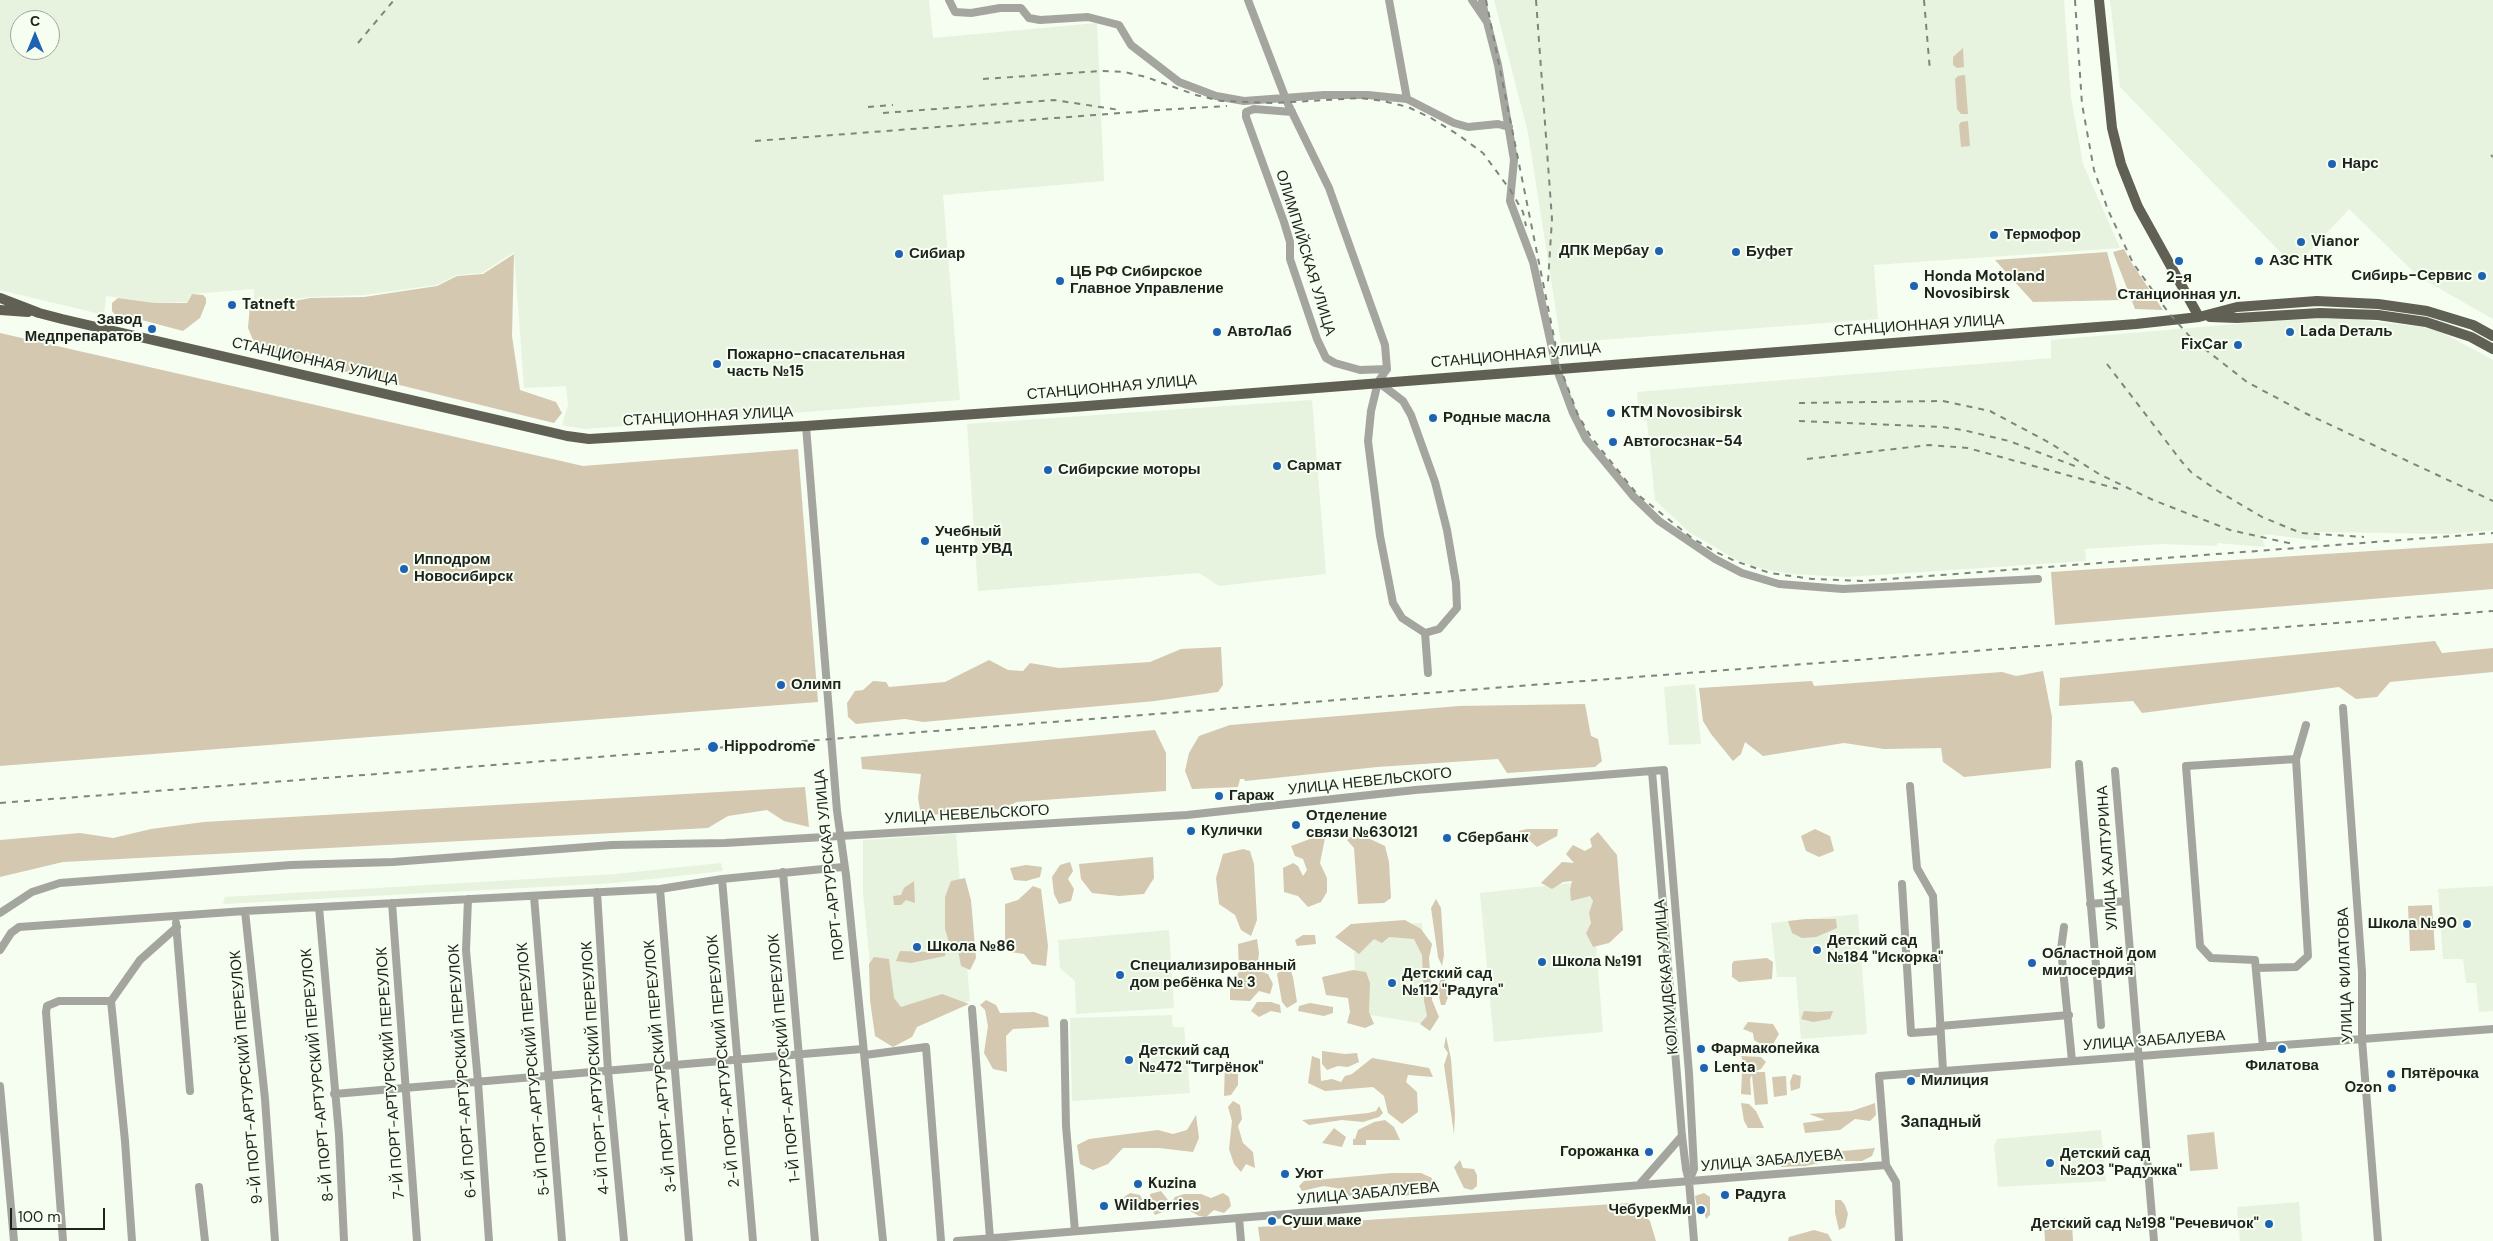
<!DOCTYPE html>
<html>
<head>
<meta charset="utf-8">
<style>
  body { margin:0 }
  #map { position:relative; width:2493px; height:1241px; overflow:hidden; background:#f5fef0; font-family:"DM Sans",sans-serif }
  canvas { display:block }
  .north { position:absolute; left:10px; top:10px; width:50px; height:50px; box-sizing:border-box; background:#f5fef0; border:1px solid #9fa69c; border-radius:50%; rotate:0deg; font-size:14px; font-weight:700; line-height:20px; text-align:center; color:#1f221d }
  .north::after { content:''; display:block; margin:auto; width:18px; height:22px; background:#1e63b3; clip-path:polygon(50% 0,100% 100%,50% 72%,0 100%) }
  .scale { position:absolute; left:10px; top:1208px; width:95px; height:22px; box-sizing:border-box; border:2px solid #1f221d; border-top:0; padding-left:6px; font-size:15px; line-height:18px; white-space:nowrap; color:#1f221d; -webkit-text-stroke:4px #f5fef0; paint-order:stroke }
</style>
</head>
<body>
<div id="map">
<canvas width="2493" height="1241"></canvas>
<div class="north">С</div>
<div class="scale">100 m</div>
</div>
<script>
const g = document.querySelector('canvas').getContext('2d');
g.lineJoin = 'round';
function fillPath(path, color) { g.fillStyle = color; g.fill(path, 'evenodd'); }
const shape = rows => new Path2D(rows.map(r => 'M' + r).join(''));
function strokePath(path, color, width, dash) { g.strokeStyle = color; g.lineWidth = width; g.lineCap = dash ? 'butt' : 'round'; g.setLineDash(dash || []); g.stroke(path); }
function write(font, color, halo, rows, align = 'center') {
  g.font = font + ' "DM Sans",sans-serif'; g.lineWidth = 4; g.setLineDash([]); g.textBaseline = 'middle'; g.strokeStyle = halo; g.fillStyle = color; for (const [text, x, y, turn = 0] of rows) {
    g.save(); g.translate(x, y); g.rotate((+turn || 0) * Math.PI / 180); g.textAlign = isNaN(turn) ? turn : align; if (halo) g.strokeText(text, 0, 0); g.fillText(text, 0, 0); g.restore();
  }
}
fillPath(shape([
  [0,0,929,0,933,38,1097,23,1104,181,943,195,960,400,584,429,562,425,568,405,566,386,524,388,514,252,482,273,457,275,436,285,364,295,310,297,254,305,254,289,191,294,187,302,155,303,106,296,104,315,0,290],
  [20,20,50,20,50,50,20,50],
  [1494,0,2064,0,2071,97,2083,164,2120,248,1874,265,1878,319,1561,343,1528,133],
  [2110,0,2493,0,2493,319,2419,277,2349,209,2295,267,2120,87],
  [2345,318,2423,327,2443,333,2493,360,2493,530,2448,534,2318,532,2320,541,2265,534,2262,538,2265,547,2218,543,2216,546,2162,544,2085,549,2086,561,1847,577,1791,574,1767,570,1739,561,1689,532,1655,500,1647,422,1639,415,1637,392,2051,358,2051,340,2270,321],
  [1312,400,1326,574,1219,586,1199,573,978,591,967,424],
  [1695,684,1701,744,1669,745,1664,687],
  [956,834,970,1001,895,1034,877,1035,863,893,863,840],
  [721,863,723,871,615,883,223,904,225,897,615,874],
  [1591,881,1603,1032,1494,1042,1480,893],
  [2493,886,2493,1011,2479,1012,2476,983,2466,983,2463,959,2443,959,2438,889],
  [1858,914,1867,1034,1801,1039,1796,977,1777,977,1771,923],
  [1422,923,1431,1025,1358,1013,1354,952,1360,952,1358,925],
  [1169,930,1174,1008,1076,1014,1075,981,1060,968,1058,940],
  [1172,1015,1173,1027,1184,1027,1190,1093,1072,1101,1070,1018],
  [2101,1130,2106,1181,1998,1187,1994,1145,1997,1139],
  [1759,1155,1760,1162,1704,1166,1703,1160],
  [2299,1202,2302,1241,2240,1241,2237,1207]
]), '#e7f3de');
fillPath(shape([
  [1963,48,1964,67,1957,68,1953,65,1953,57],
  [1965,75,1968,114,1961,114,1957,109,1955,79,1958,76],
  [1968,121,1970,146,1961,147,1959,125,1961,122],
  [2124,249,2131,262,2163,310,2135,309,2113,252],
  [2107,252,2120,300,2033,302,1995,260],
  [514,254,512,336,520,390,556,402,562,413,554,423,257,350,248,328,250,305,278,304,310,298,364,297,437,286,457,276,483,274],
  [192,294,203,295,206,298,206,303,200,318,183,331,138,319,118,318,112,311,112,303,118,298,155,303,187,303],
  [0,333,583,466,798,449,818,702,0,766],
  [2493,543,2493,589,2055,625,2051,572],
  [2435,641,2442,653,2493,648,2493,672,2390,682,2377,697,2356,699,2339,687,2142,713,2133,701,2059,706,2060,678],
  [1221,647,1223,685,1218,692,1155,701,923,722,905,719,856,724,848,717,847,703,855,691,863,690,873,681,886,682,889,687,945,682,989,660,1008,670,1023,671,1030,663,1059,668,1150,662,1181,649],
  [2043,671,2052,717,2051,768,1964,777,1943,762,1941,748,1884,749,1844,743,1763,756,1745,742,1741,754,1733,761,1711,734,1703,721,1699,688,1812,681,1814,686,2002,672,2016,676],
  [1585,704,1591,736,1598,739,1602,761,1595,767,1507,773,1498,759,1377,767,1275,778,1245,781,1244,779,1240,779,1238,787,1192,789,1185,771,1189,753,1199,736,1230,725,1459,706],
  [1155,730,1166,753,1166,791,1017,802,991,813,921,815,918,798,921,774,862,769,861,757],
  [805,787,809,827,784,821,767,810,728,816,708,828,63,862,0,877,0,840,80,833,113,838,151,829,204,822],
  [1527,829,1558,829,1557,836,1537,847,1529,840,1520,839,1519,831],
  [1815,829,1830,836,1834,851,1819,857,1806,851,1801,836],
  [1358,831,1368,838,1385,846,1389,862,1391,898,1384,903,1358,904,1354,848,1347,840],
  [1598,832,1617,855,1623,930,1609,943,1593,947,1586,933,1591,923,1589,913,1593,901,1590,896,1571,901,1570,890,1572,881,1563,882,1552,889,1541,883,1562,862,1574,863,1566,854,1573,845,1585,851,1592,847,1590,839],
  [1326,833,1320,863,1327,878,1327,892,1321,902,1308,907,1298,896,1284,892,1283,868,1293,863,1298,866,1303,876,1307,870,1303,859,1295,856,1291,846],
  [1243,849,1250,851,1254,864,1257,920,1251,936,1241,930,1235,915,1219,904,1216,878,1223,854],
  [1153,857,1154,878,1144,894,1119,896,1092,893,1081,879,1079,864],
  [1070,862,1073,871,1068,879,1074,889,1071,901,1059,904,1054,894,1052,877,1060,865],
  [1026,865,1042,867,1040,877,1026,881,1014,880,1010,868],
  [965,878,971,900,976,958,970,970,961,966,957,945,949,942,945,929,945,897,951,881],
  [914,881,915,903,906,900,901,905,894,905,893,896,901,895,904,888],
  [1033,886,1041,889,1048,946,1046,966,1032,964,1024,954,1010,952,1005,943,1005,904,1018,900],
  [1436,899,1441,908,1444,955,1442,966,1438,957,1431,908],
  [2432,905,2435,950,2410,951,2408,906],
  [1806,919,1836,919,1837,928,1816,937,1802,938,1792,933,1788,921],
  [1405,920,1421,929,1432,944,1429,958,1432,1000,1439,1017,1430,1031,1420,1024,1427,1016,1424,1001,1422,955,1414,939,1389,937,1382,943,1374,939,1359,954,1335,937,1351,924],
  [1303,935,1315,935,1316,944,1297,946,1295,940],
  [1257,939,1259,953,1257,970,1268,974,1273,984,1270,994,1259,991,1250,1001,1230,1000,1230,989,1239,972,1238,944],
  [938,948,946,950,945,956,911,963,896,961,900,951,930,952],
  [874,957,889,959,894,998,901,1007,942,994,969,1004,917,1027,912,1037,893,1047,875,1036,870,1000,869,964],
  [1767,958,1773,962,1772,979,1739,982,1732,977,1732,964,1734,961],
  [1288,963,1293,977,1297,1002,1287,1008,1282,1002,1277,974],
  [1353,970,1366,972,1370,983,1369,1012,1374,1024,1365,1028,1347,1023,1350,1012,1348,998,1326,995,1322,977],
  [1442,976,1445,980,1448,997,1445,1005,1441,1005,1437,989],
  [986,1000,996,1005,1000,1013,1034,1012,1048,1017,1049,1027,1013,1029,1006,1036,1007,1072,993,1069,984,1053,988,1026,985,1010,980,1005],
  [1257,1002,1271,1002,1280,1005,1281,1013,1271,1011,1259,1017,1251,1011],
  [1310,1003,1333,1007,1333,1013,1324,1016,1298,1011,1299,1006],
  [1804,1011,1818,1012,1833,1011,1830,1019,1813,1022,1801,1019],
  [1748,1022,1773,1024,1779,1034,1770,1049,1754,1040,1753,1033,1743,1029],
  [1446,1036,1451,1059,1455,1114,1454,1134,1444,1065,1448,1053,1444,1047],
  [1322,1051,1345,1054,1357,1053,1359,1062,1348,1067,1338,1066,1327,1070,1322,1064],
  [1312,1056,1320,1059,1321,1081,1332,1079,1341,1082,1345,1076,1352,1074,1372,1058,1429,1068,1433,1077,1408,1075,1406,1082,1417,1092,1418,1112,1402,1124,1388,1113,1384,1096,1373,1087,1325,1091,1308,1083],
  [1741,1056,1761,1057,1766,1062,1761,1069,1753,1072,1765,1072,1768,1104,1755,1105,1752,1075,1750,1079,1751,1095,1741,1094,1742,1073,1746,1068],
  [1225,1063,1238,1064,1238,1085,1231,1095,1224,1096],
  [1793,1074,1801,1076,1800,1088,1791,1091,1790,1082],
  [1786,1076,1787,1095,1774,1097,1772,1077],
  [1233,1101,1240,1105,1242,1119,1238,1126,1243,1143,1253,1152,1255,1168,1246,1164,1241,1172,1234,1164,1229,1149,1232,1121,1228,1107],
  [1741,1103,1749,1104,1756,1111,1764,1128,1748,1128,1744,1121],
  [1875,1103,1876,1115,1870,1121,1855,1119,1840,1130,1805,1133,1803,1123,1825,1120,1809,1114,1852,1111],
  [1379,1106,1383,1113,1379,1117,1363,1122,1342,1120,1309,1125,1302,1120,1368,1113,1376,1111],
  [1196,1115,1199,1138,1193,1152,1159,1148,1123,1148,1108,1164,1093,1170,1080,1164,1077,1145,1089,1139,1158,1130,1173,1134,1187,1130],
  [1385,1120,1394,1127,1400,1140,1366,1140,1366,1145,1353,1145,1353,1139,1355,1139,1358,1130,1374,1122],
  [1334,1128,1346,1137,1342,1147,1322,1143],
  [2214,1132,2218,1169,2190,1171,2187,1135],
  [1875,1148,1872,1156,1862,1161,1829,1161,1805,1166,1781,1167,1778,1157],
  [1460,1160,1463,1168,1474,1169,1477,1175,1477,1186,1472,1190,1464,1188,1457,1174,1454,1167],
  [1392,1173,1421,1173,1432,1178,1431,1191,1399,1197,1388,1184,1369,1186,1352,1198,1341,1189,1324,1186,1302,1191,1299,1186,1304,1181],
  [1161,1191,1168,1200,1165,1211,1155,1215,1150,1206,1150,1194],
  [1130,1193,1140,1195,1143,1201,1137,1203,1133,1201,1130,1204,1122,1201,1124,1197],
  [1223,1193,1229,1197,1231,1206,1224,1213,1214,1210,1206,1217,1199,1216,1181,1206,1175,1209,1170,1205,1175,1197,1184,1194,1201,1194,1211,1198],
  [1704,1193,1710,1197,1710,1215,1706,1219,1703,1208,1697,1207,1695,1196],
  [1835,1200,1841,1200,1845,1205,1848,1214,1845,1227,1839,1230,1835,1213],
  [1630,1203,1630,1206,1633,1206,1650,1221,1656,1241,1260,1241,1258,1227],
  [2067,1218,2072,1223,2073,1241,2045,1241,2044,1224,2048,1219],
  [1814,1230,1828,1234,1832,1241,1788,1241,1789,1237]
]), '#d5c8b0');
strokePath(shape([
  [949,0,955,12,971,13,1000,8,1021,8,1029,18,1040,20,1088,17,1119,25,1131,45,1179,82,1216,96,1244,101,1324,95,1368,95,1407,99],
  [1248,0,1287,102,1329,188,1385,345,1387,369,1378,382,1371,411,1368,441,1380,536,1393,603,1402,618,1425,633],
  [1389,0,1407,99,1454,123,1468,127,1498,124,1509,127],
  [1472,0,1487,22,1498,65,1514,160,1510,201,1533,262,1556,367,1573,413,1586,439,1633,496,1659,521,1715,559,1742,573,1779,584,1843,589,2038,579],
  [1482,0,1485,15],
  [1292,112,1254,109,1246,112,1246,117,1284,222,1290,242,1290,259,1317,339,1326,358,1335,363,1360,370,1387,369],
  [1378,382,1403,401,1411,415,1435,482,1447,530,1456,583,1457,608,1439,629,1425,633,1428,673],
  [806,426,837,811,846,875,883,1241],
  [2343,708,2362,972,2362,1040,2378,1241],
  [2079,764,2101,1025],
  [1652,771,1682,1136,1686,1169,1689,1181,1694,1241],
  [2115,771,2154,1241],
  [1910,786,1917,868,1933,896,1943,1071],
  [783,872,815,1241],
  [722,879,753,1241],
  [1902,884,1911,1033,1940,1031],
  [660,889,689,1241],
  [597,892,608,1071,624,1241],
  [534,896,562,1241],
  [468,899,466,950,478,1082,489,1241],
  [392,903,417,1241],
  [2090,904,2125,901],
  [319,907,339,1135,344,1241],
  [245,911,265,1099,275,1241],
  [0,913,32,892,60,883,291,865,393,862,612,845,725,843,1187,815,1415,790,1664,770,1689,1073,1694,1169,1689,1181],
  [176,923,190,1091],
  [2064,927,2061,949,2072,1061],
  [0,950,11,933,19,927,245,911,660,889,722,879,843,867],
  [2256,968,2296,967,2308,956,2296,759,2306,725],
  [972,1009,990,1238],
  [1064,1023,1066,1126,1075,1231],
  [1940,1026,2069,1015],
  [2263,1047,2255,960,2211,958,2200,946,2186,766,2296,759],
  [865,1055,926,1047,941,1241],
  [0,1086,14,1241],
  [334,1094,862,1049],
  [1639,1185,1682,1136],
  [199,1187,205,1241],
  [1239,1218,1241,1241],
  [63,1241,46,1012,47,1006,59,1001,111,1001],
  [132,1241,125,1141,111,1001,140,960,177,927],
  [957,1241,1886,1165],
  [1899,1241,1896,1182,1886,1165,1879,1076,2493,1029]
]), '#a5a59f', 8);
strokePath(shape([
  [2099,0,2112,128,2121,164,2138,207,2199,317],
  [0,298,39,313,62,319,567,436,589,439,806,426,1074,407,2136,324,2199,317,2237,307,2317,301,2378,304,2427,311,2473,325,2493,336],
  [0,310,28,312],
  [2210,317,2237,318,2320,313,2378,315,2426,322,2471,337,2493,349]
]), '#606055', 10);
strokePath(shape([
  [1486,0,1560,367,1578,415,1591,437,1637,494,1692,538,1716,552,1735,561,1770,573,1812,579,1863,581,2493,533],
  [1536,0,1552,219,1548,282],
  [1924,0,1930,71],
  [2075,0,2082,104,2094,170,2108,210,2133,263,2168,312,2192,339,2247,382,2307,414,2493,501],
  [358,43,394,0],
  [983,79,1101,71,1124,72,1146,77,1196,95,1221,101,1274,103,1361,98,1383,101,1408,107,1431,118,1457,134,1483,153,1511,191,1523,212,1526,226],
  [868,107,893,105],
  [1142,111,1227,106],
  [883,113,1054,100,1120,110],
  [755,141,1147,111],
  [2491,155,2493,157],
  [2107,364,2182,462,2192,473,2218,491,2262,517,2301,533,2364,537],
  [1799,403,1943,401,1990,411,2050,443,2099,474,2153,500,2230,530,2293,544],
  [1799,421,1942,427,1963,430,2009,441,2080,468],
  [1807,459,1929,445,1968,448,2118,489],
  [0,803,2493,611]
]), '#7f857c', 2, [6, 6]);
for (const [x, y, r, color] of [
  [2332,164,5,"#1e63b3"],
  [1994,235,5,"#1e63b3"],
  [2301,242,5,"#1e63b3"],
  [1659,251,5,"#1e63b3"],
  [1736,252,5,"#1e63b3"],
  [899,254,5,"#1e63b3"],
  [2179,261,5,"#1e63b3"],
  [2259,261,5,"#1e63b3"],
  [2482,276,5,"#1e63b3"],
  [1060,281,5,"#1e63b3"],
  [1914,286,5,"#1e63b3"],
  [232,305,5,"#1e63b3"],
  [152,329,5,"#1e63b3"],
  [1217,332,5,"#1e63b3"],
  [2290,332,5,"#1e63b3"],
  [2238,345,5,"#1e63b3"],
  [717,364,5,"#1e63b3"],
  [1611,413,5,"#1e63b3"],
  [1433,418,5,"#1e63b3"],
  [1613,442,5,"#1e63b3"],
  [1277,466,5,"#1e63b3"],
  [1048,470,5,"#1e63b3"],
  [925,541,5,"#1e63b3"],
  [404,569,5,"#1e63b3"],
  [781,685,5,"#1e63b3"],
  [713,747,6,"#1e63b3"],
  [1219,796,5,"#1e63b3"],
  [1296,825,5,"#1e63b3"],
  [1191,831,5,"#1e63b3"],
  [1447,838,5,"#1e63b3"],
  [2467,924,5,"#1e63b3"],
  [917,947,5,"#1e63b3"],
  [1817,950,5,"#1e63b3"],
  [1542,962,5,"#1e63b3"],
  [2032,963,5,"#1e63b3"],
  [1120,975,5,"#1e63b3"],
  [1392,983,5,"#1e63b3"],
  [1701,1049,5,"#1e63b3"],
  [2282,1049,5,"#1e63b3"],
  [1129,1060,5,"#1e63b3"],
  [1704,1068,5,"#1e63b3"],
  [2391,1074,5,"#1e63b3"],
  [1911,1081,5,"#1e63b3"],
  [2392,1088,5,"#1e63b3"],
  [1649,1152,5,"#1e63b3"],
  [2050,1163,5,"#1e63b3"],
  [1285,1174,5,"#1e63b3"],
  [1138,1184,5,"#1e63b3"],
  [1725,1195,5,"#1e63b3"],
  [1104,1206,5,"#1e63b3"],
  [1701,1210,5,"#1e63b3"],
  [1272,1221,5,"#1e63b3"],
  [2269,1224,5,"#1e63b3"]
]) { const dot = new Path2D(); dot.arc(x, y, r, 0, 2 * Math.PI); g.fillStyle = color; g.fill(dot); strokePath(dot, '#f5fef0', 2); }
write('bold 15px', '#1f221d', '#f5fef0', [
  ["Нарс",2342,164],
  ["Термофор",2004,235],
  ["Vianor",2311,242],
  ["ДПК Мербау",1649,251,"right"],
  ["Буфет",1746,252],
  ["Сибиар",909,254],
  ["АЗС НТК",2269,261],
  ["ЦБ РФ Сибирское",1070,272],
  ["Главное Управление",1070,289],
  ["Сибирь-Сервис",2472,276,"right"],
  ["Honda Motoland",1924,277],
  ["Novosibirsk",1924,294],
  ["2-я",2179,278,"center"],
  ["Станционная ул.",2179,295,"center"],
  ["Tatneft",242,305],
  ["Завод",142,320,"right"],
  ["Медпрепаратов",142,337,"right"],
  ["АвтоЛаб",1227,332],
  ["Lada Dеталь",2300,332],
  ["FixCar",2228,345,"right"],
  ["Пожарно-спасательная",727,355],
  ["часть №15",727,372],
  ["KTM Novosibirsk",1621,413],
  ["Родные масла",1443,418],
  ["Автогосзнак-54",1623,442],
  ["Сармат",1287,466],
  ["Сибирские моторы",1058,470],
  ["Учебный",935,532],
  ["центр УВД",935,549],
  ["Ипподром",414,560],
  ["Новосибирск",414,577],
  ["Олимп",791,685],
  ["Hippodrome",724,747],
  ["Гараж",1229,796],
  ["Отделение",1306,816],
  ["связи №630121",1306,833],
  ["Кулички",1201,831],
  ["Сбербанк",1457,838],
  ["Школа №90",2457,924,"right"],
  ["Детский сад",1827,941],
  ["№184 \"Искорка\"",1827,958],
  ["Школа №86",927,947],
  ["Областной дом",2042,954],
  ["милосердия",2042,971],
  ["Школа №191",1552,962],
  ["Специализированный",1130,966],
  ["дом ребёнка № 3",1130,983],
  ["Детский сад",1402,974],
  ["№112 \"Радуга\"",1402,991],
  ["Фармакопейка",1711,1049],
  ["Детский сад",1139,1051],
  ["№472 \"Тигрёнок\"",1139,1068],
  ["Филатова",2282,1066,"center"],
  ["Lenta",1714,1068],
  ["Пятёрочка",2401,1074],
  ["Милиция",1921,1081],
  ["Ozon",2382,1088,"right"],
  ["Горожанка",1639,1152,"right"],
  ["Детский сад",2060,1154],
  ["№203 \"Радужка\"",2060,1171],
  ["Уют",1295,1174],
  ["Kuzina",1148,1184],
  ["Радуга",1735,1195],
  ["Wildberries",1114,1206],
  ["ЧебурекМи",1691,1210,"right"],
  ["Суши маке",1282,1221],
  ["Детский сад №198 \"Речевичок\"",2259,1224,"right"]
], 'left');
write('15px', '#1f221d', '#f5fef0', [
  ["ОЛИМПИЙСКАЯ УЛИЦА",1305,253,73],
  ["СТАНЦИОННАЯ УЛИЦА",1919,326,-4],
  ["СТАНЦИОННАЯ УЛИЦА",1516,356,-5],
  ["СТАНЦИОННАЯ УЛИЦА",315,362,13],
  ["СТАНЦИОННАЯ УЛИЦА",1112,388,-5],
  ["СТАНЦИОННАЯ УЛИЦА",708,417,-3],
  ["УЛИЦА НЕВЕЛЬСКОГО",1370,782,-6],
  ["УЛИЦА НЕВЕЛЬСКОГО",967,815,-3],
  ["УЛИЦА ХАЛТУРИНА",2108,858,-94],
  ["ПОРТ-АРТУРСКАЯ УЛИЦА",830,865,-96],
  ["УЛИЦА ФИЛАТОВА",2346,975,-92],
  ["КОЛХИДСКАЯ УЛИЦА",1667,977,-95],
  ["УЛИЦА ЗАБАЛУЕВА",2154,1041,-4],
  ["1-Й ПОРТ-АРТУРСКИЙ ПЕРЕУЛОК",785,1058,-95],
  ["2-Й ПОРТ-АРТУРСКИЙ ПЕРЕУЛОК",724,1061,-95],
  ["3-Й ПОРТ-АРТУРСКИЙ ПЕРЕУЛОК",661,1066,-95],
  ["4-Й ПОРТ-АРТУРСКИЙ ПЕРЕУЛОК",596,1068,-94],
  ["5-Й ПОРТ-АРТУРСКИЙ ПЕРЕУЛОК",534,1069,-95],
  ["6-Й ПОРТ-АРТУРСКИЙ ПЕРЕУЛОК",463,1071,-94],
  ["7-Й ПОРТ-АРТУРСКИЙ ПЕРЕУЛОК",391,1073,-94],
  ["8-Й ПОРТ-АРТУРСКИЙ ПЕРЕУЛОК",318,1075,-95],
  ["9-Й ПОРТ-АРТУРСКИЙ ПЕРЕУЛОК",247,1077,-95],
  ["УЛИЦА ЗАБАЛУЕВА",1772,1161,-5],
  ["УЛИЦА ЗАБАЛУЕВА",1368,1194,-5]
]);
write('bold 16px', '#1f221d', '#f5fef0', [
  ["Западный",1941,1123]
]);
</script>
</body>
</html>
